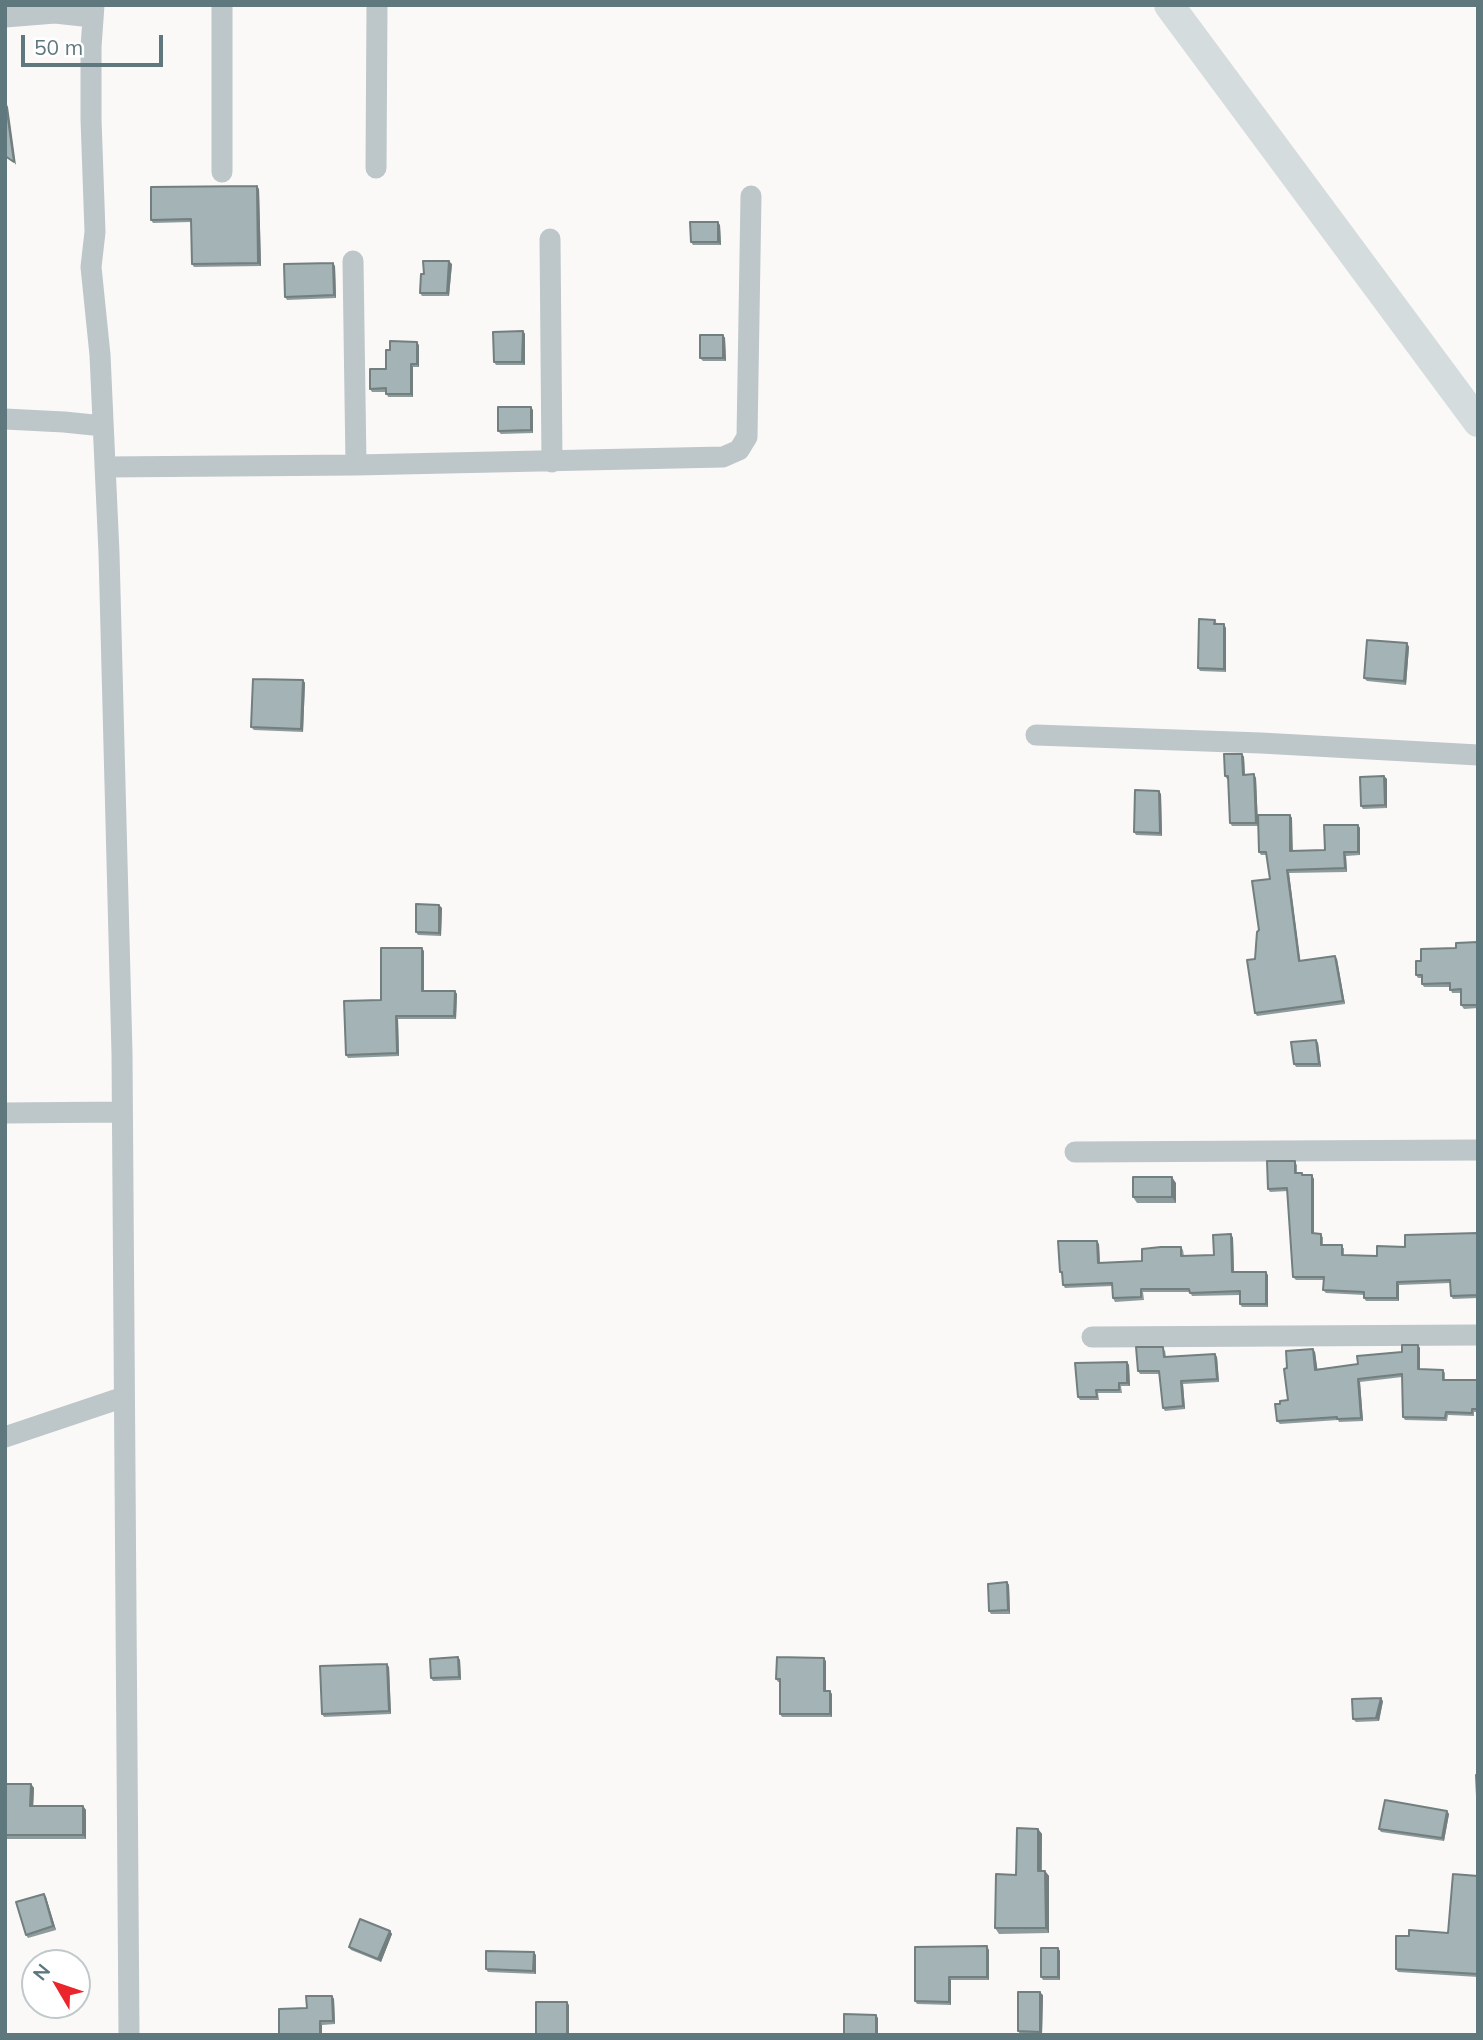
<!DOCTYPE html>
<html>
<head>
<meta charset="utf-8">
<style>
  body { margin:0 }
  #map { position:relative; width:1483px; height:2040px; overflow:hidden; background:#faf9f7; font-family:Mulish,sans-serif }
  canvas { display:block }
  .frame { position:absolute; inset:0; border:7px solid #5e787e; pointer-events:none }
  .north { position:absolute; left:21px; top:1949px; width:70px; height:70px; box-sizing:border-box; background:#fff; border:2px solid #bfc9cb; border-radius:50%; rotate:309deg; font-size:19px; font-weight:700; line-height:28px; text-align:center; color:#5e787e }
  .north::after { content:''; display:block; margin:auto; width:24px; height:32px; background:#ec252c; clip-path:polygon(50% 0,100% 100%,50% 72%,0 100%) }
  .scale { position:absolute; left:21px; top:35px; width:142px; height:32px; box-sizing:border-box; border:4px solid #5e787e; border-top:0; padding-left:9px; font-size:21px; line-height:24px; white-space:nowrap; color:#5e787e; -webkit-text-stroke:5px #fff; paint-order:stroke }
</style>
</head>
<body>
<div id="map">
<canvas width="1483" height="2040"></canvas>
<div class="frame"></div>
<div class="north">N</div>
<div class="scale">50 m</div>
</div>
<script>
const g = document.querySelector('canvas').getContext('2d');
g.lineJoin = 'round';
const shape = rows => new Path2D(rows.map(r => 'M' + r).join(''));
function strokePath(path, color, width, dash) { g.strokeStyle = color; g.lineWidth = width; g.lineCap = dash ? 'butt' : 'round'; g.setLineDash(dash || []); g.stroke(path); }
function fillPath(path, color) { g.fillStyle = color; g.fill(path, 'evenodd'); }
strokePath(shape([
  [94,5,91,47,91,119,95,232,91,267,100,355,109,553,122,1053,129,2035],
  [5,17,55,13,92,17],
  [376,168,377,5],
  [222,172,222,5],
  [550,239,552,462],
  [353,261,356,465],
  [5,419,64,422,103,426],
  [105,467,356,465,723,457,739,450,747,437,751,196],
  [1036,735,1261,743,1478,755],
  [5,1113,122,1112],
  [1075,1152,1478,1150],
  [1092,1337,1478,1335],
  [5,1437,124,1397]
]), '#bdc6c8', 21);
strokePath(shape([
  [1169,5,1478,422]
]), '#d5dcdd', 30);
fillPath(shape([
  [259,189,261,266,194,267,192,264,191,222,153,223,151,220],
  [720,225,721,245,693,245,691,242],
  [452,264,449,296,422,296,420,293,424,274],
  [335,266,336,298,287,300,285,297],
  [523,331,525,334,525,365,496,365,494,362],
  [723,335,725,338,726,361,703,361,700,358],
  [419,345,419,367,413,367,413,397,388,397,386,392,372,392,370,389,386,369,390,350],
  [533,410,533,433,501,434,498,431],
  [1215,620,1217,624,1226,628,1226,672,1200,671,1198,668],
  [1407,643,1409,647,1406,685,1367,681,1364,678],
  [303,680,305,683,303,732,254,730,251,727],
  [1242,754,1244,757,1245,775,1256,778,1258,826,1232,826,1230,823,1228,779,1227,779,1225,776],
  [1384,776,1387,779,1387,808,1363,809,1361,806],
  [1161,794,1162,836,1136,835,1134,832],
  [1290,815,1292,818,1292,851,1325,850,1358,825,1360,828,1360,855,1346,856,1347,872,1289,873,1300,961,1337,959,1345,1004,1257,1016,1255,1013,1255,959,1259,930,1270,879,1267,855,1261,855,1259,852],
  [439,905,442,908,441,936,418,935,416,932],
  [1478,942,1478,1008,1464,1009,1461,1005,1461,993,1452,993,1450,987,1424,987,1422,984,1422,978,1418,978,1416,975,1456,948],
  [424,951,424,991,455,991,457,994,456,1019,398,1019,399,1056,348,1058,346,1055,381,1000],
  [1316,1040,1318,1043,1321,1067,1296,1067,1294,1064],
  [1297,1164,1297,1173,1302,1173,1304,1175,1314,1179,1314,1233,1323,1237,1323,1245,1344,1248,1344,1255,1377,1256,1405,1247,1478,1233,1478,1298,1453,1299,1451,1296,1450,1283,1399,1285,1399,1301,1366,1301,1364,1298,1364,1295,1326,1293,1323,1290,1324,1280,1296,1280,1293,1277,1288,1191,1270,1192,1268,1189],
  [1176,1183,1176,1203,1137,1203,1133,1197],
  [1231,1234,1233,1238,1234,1272,1268,1275,1268,1307,1242,1307,1240,1304,1240,1295,1192,1296,1190,1292,1143,1292,1144,1300,1115,1302,1113,1298,1112,1286,1065,1288,1063,1285,1063,1275,1060,1272,1099,1244,1100,1263,1142,1261,1181,1247,1183,1250,1184,1256,1214,1255],
  [1418,1345,1420,1348,1420,1369,1443,1370,1445,1373,1445,1380,1478,1380,1478,1412,1474,1412,1474,1416,1448,1415,1447,1421,1405,1420,1403,1417,1402,1377,1360,1382,1363,1421,1339,1422,1338,1420,1280,1424,1277,1421,1280,1404,1288,1400,1287,1368,1315,1352,1317,1369,1358,1364,1402,1352],
  [1165,1350,1166,1357,1217,1357,1219,1382,1183,1384,1185,1409,1165,1411,1163,1408,1159,1374,1140,1374,1138,1371],
  [1127,1362,1129,1365,1130,1386,1121,1386,1122,1393,1098,1393,1099,1400,1080,1400,1078,1397],
  [1007,1582,1009,1585,1010,1614,991,1614,989,1611],
  [458,1657,460,1660,461,1680,433,1681,431,1678],
  [826,1661,826,1691,832,1694,832,1717,782,1717,780,1714,780,1682,778,1682,776,1679],
  [389,1667,391,1714,324,1717,322,1714],
  [1383,1701,1379,1721,1356,1722,1353,1719],
  [5,1784,31,1784,34,1788,33,1806,83,1806,86,1810,86,1839,5,1839],
  [1447,1811,1449,1814,1444,1841,1381,1832,1379,1829],
  [1038,1829,1042,1834,1042,1871,1045,1871,1049,1876,1049,1933,999,1934,995,1928,1016,1875],
  [1478,1876,1478,1977,1398,1972,1396,1969,1409,1936,1448,1933],
  [44,1894,46,1897,56,1930,28,1938,26,1935],
  [390,1931,392,1934,381,1962,351,1950,349,1947],
  [1058,1948,1060,1951,1060,1980,1043,1980,1041,1977],
  [989,1950,989,1980,951,1980,951,2005,917,2004,915,2001],
  [536,1955,536,1974,488,1972,486,1969],
  [1043,1995,1042,2035,1020,2034,1018,2031],
  [332,1996,334,1999,335,2024,322,2025,307,2008]
]), '#8d9b9d');
fillPath(shape([
  [6,104,8,107,16,165,14,162],
  [257,186,259,189,261,266,258,263],
  [718,222,720,225,721,245,718,242],
  [449,261,452,264,449,296,447,293],
  [333,263,335,266,336,298,334,295],
  [523,331,525,334,525,365,522,362],
  [723,335,725,338,726,361,723,358],
  [417,342,419,345,419,367,417,364],
  [411,364,413,367,413,397,411,394],
  [531,407,533,410,533,433,531,430],
  [1224,624,1226,628,1226,672,1224,669],
  [1407,643,1409,647,1406,685,1404,681],
  [303,680,305,683,303,732,301,729],
  [1242,754,1244,757,1245,778,1243,775],
  [1254,774,1256,778,1258,826,1256,823],
  [1384,776,1387,779,1387,808,1385,805],
  [1159,791,1161,794,1162,836,1160,833],
  [1290,815,1292,818,1293,854,1290,851],
  [1358,825,1360,828,1360,855,1358,852],
  [1344,852,1346,856,1347,872,1345,868],
  [1287,870,1289,873,1301,965,1299,961],
  [439,905,442,908,441,936,439,933],
  [422,948,424,951,424,994,422,991],
  [1335,956,1337,959,1345,1004,1343,1001],
  [455,991,457,994,456,1019,454,1016],
  [396,1016,398,1019,399,1056,397,1053],
  [1316,1040,1318,1043,1321,1067,1319,1064],
  [1312,1175,1314,1179,1314,1236,1312,1233],
  [1172,1177,1176,1183,1176,1203,1172,1197],
  [1231,1234,1233,1238,1234,1275,1232,1272],
  [1097,1241,1099,1244,1100,1266,1098,1263],
  [1266,1272,1268,1275,1268,1307,1266,1304],
  [1397,1282,1399,1285,1399,1301,1397,1298],
  [1418,1345,1420,1348,1420,1372,1418,1369],
  [1313,1349,1315,1352,1318,1373,1315,1370],
  [1215,1354,1217,1357,1219,1382,1217,1379],
  [1127,1362,1129,1365,1130,1386,1127,1383],
  [1358,1379,1360,1382,1363,1421,1361,1418],
  [1181,1381,1183,1384,1185,1409,1183,1406],
  [1007,1582,1009,1585,1010,1614,1008,1610],
  [458,1657,460,1660,461,1680,459,1677],
  [824,1658,826,1661,826,1694,824,1691],
  [387,1664,389,1667,391,1714,389,1711],
  [830,1691,832,1694,832,1717,830,1714],
  [1381,1698,1383,1701,1379,1721,1376,1718],
  [31,1784,34,1788,33,1811,30,1806],
  [83,1806,86,1810,86,1839,83,1835],
  [1447,1811,1449,1814,1444,1841,1442,1838],
  [1038,1829,1042,1834,1041,1876,1038,1871],
  [1045,1871,1049,1876,1049,1933,1046,1928],
  [44,1894,46,1897,56,1930,53,1926],
  [390,1931,392,1934,381,1962,378,1959],
  [987,1946,989,1950,989,1980,987,1977],
  [1058,1948,1060,1951,1060,1980,1058,1977],
  [534,1952,536,1955,536,1974,533,1971],
  [949,1977,951,1980,951,2005,949,2002],
  [1040,1992,1043,1995,1042,2035,1040,2032],
  [332,1996,334,1999,335,2024,333,2021],
  [567,2002,569,2005,569,2035,567,2035],
  [876,2015,878,2018,878,2035,876,2035],
  [320,2021,322,2025,322,2035,320,2035]
]), '#737e7f');
const building = shape([
  [5,104,6,104,14,162,5,156,5,104],
  [257,186,258,263,192,264,191,219,151,220,151,187,257,186],
  [690,222,718,222,718,242,691,242,690,222],
  [423,261,449,261,447,293,420,293,421,274,424,274,423,261],
  [333,263,334,295,285,297,284,264,333,263],
  [523,331,522,362,494,362,493,332,523,331],
  [700,335,723,335,723,358,700,358,700,335],
  [390,341,417,342,417,364,411,364,411,394,386,394,386,388,370,389,370,369,386,369,386,350,390,350,390,341],
  [498,407,531,407,531,430,498,431,498,407],
  [1199,619,1215,620,1214,624,1224,624,1224,669,1198,668,1199,619],
  [1367,640,1407,643,1404,681,1364,678,1367,640],
  [253,679,303,680,301,729,251,727,253,679],
  [1224,754,1242,754,1243,775,1254,774,1256,823,1230,823,1228,776,1225,776,1224,754],
  [1384,776,1385,805,1361,806,1360,777,1384,776],
  [1135,790,1159,791,1160,833,1134,832,1135,790],
  [1258,815,1290,815,1290,851,1325,850,1324,825,1358,825,1358,852,1344,852,1345,868,1287,870,1299,961,1335,956,1343,1001,1255,1013,1247,960,1255,959,1257,932,1259,930,1252,881,1270,879,1266,852,1259,852,1258,815],
  [416,904,439,905,439,933,416,932,416,904],
  [1478,942,1477,1005,1461,1005,1461,989,1450,990,1450,983,1422,984,1422,975,1416,975,1416,961,1421,961,1421,949,1456,948,1456,943,1478,942],
  [381,948,422,948,422,991,455,991,454,1016,396,1016,397,1053,346,1055,344,1001,381,1000,381,948],
  [1316,1040,1319,1064,1294,1064,1291,1042,1316,1040],
  [1267,1161,1295,1161,1295,1173,1302,1173,1302,1175,1312,1175,1312,1233,1321,1234,1321,1245,1342,1245,1342,1255,1377,1256,1377,1246,1405,1247,1405,1235,1478,1233,1478,1295,1451,1296,1450,1280,1397,1282,1397,1298,1364,1298,1364,1292,1323,1290,1324,1277,1293,1277,1287,1188,1268,1189,1267,1161],
  [1133,1177,1172,1177,1172,1197,1133,1197,1133,1177],
  [1231,1234,1232,1272,1266,1272,1266,1304,1240,1304,1240,1291,1190,1293,1189,1289,1141,1289,1141,1297,1113,1298,1112,1283,1063,1285,1062,1272,1060,1272,1058,1241,1097,1241,1098,1263,1142,1261,1142,1249,1161,1247,1181,1247,1181,1256,1214,1255,1213,1235,1231,1234],
  [1402,1345,1418,1345,1418,1369,1443,1370,1443,1380,1478,1380,1478,1409,1472,1409,1472,1413,1446,1412,1445,1418,1403,1417,1402,1374,1358,1379,1361,1418,1337,1419,1337,1417,1277,1421,1275,1404,1280,1404,1280,1401,1288,1400,1284,1369,1287,1368,1286,1351,1313,1349,1315,1370,1358,1364,1357,1356,1402,1352,1402,1345],
  [1136,1347,1163,1347,1164,1357,1215,1354,1217,1379,1181,1381,1183,1406,1163,1408,1159,1371,1138,1371,1136,1347],
  [1127,1362,1127,1383,1119,1383,1119,1390,1096,1390,1097,1397,1078,1397,1075,1363,1127,1362],
  [1007,1582,1008,1610,989,1611,988,1584,1007,1582],
  [458,1657,459,1677,431,1678,430,1659,458,1657],
  [777,1657,824,1658,824,1691,830,1691,830,1714,780,1714,780,1679,776,1679,777,1657],
  [387,1664,389,1711,322,1714,320,1666,387,1664],
  [1381,1698,1376,1718,1353,1719,1352,1699,1381,1698],
  [1476,1775,1478,1775,1478,1796,1477,1796,1476,1775],
  [5,1784,31,1784,30,1806,83,1806,83,1835,5,1835,5,1784],
  [1385,1800,1447,1811,1442,1838,1379,1829,1385,1800],
  [1017,1828,1038,1829,1038,1871,1045,1871,1046,1928,995,1928,996,1874,1016,1875,1017,1828],
  [1453,1874,1478,1876,1478,1974,1396,1969,1396,1936,1409,1936,1409,1930,1448,1933,1453,1874],
  [44,1894,53,1926,26,1935,16,1902,44,1894],
  [360,1919,390,1931,378,1959,349,1947,360,1919],
  [987,1946,987,1977,949,1977,949,2002,915,2001,915,1947,987,1946],
  [1041,1948,1058,1948,1058,1977,1041,1977,1041,1948],
  [486,1951,534,1952,533,1971,486,1969,486,1951],
  [1018,1992,1040,1992,1040,2032,1018,2031,1018,1992],
  [306,1996,332,1996,333,2021,320,2021,320,2035,279,2035,279,2009,307,2008,306,1996],
  [536,2002,567,2002,567,2035,536,2035,536,2002],
  [844,2014,876,2015,876,2035,844,2035,844,2014]
]);
fillPath(building, '#a4b4b6');
strokePath(building, '#737e7f', 2);
</script>
</body>
</html>
